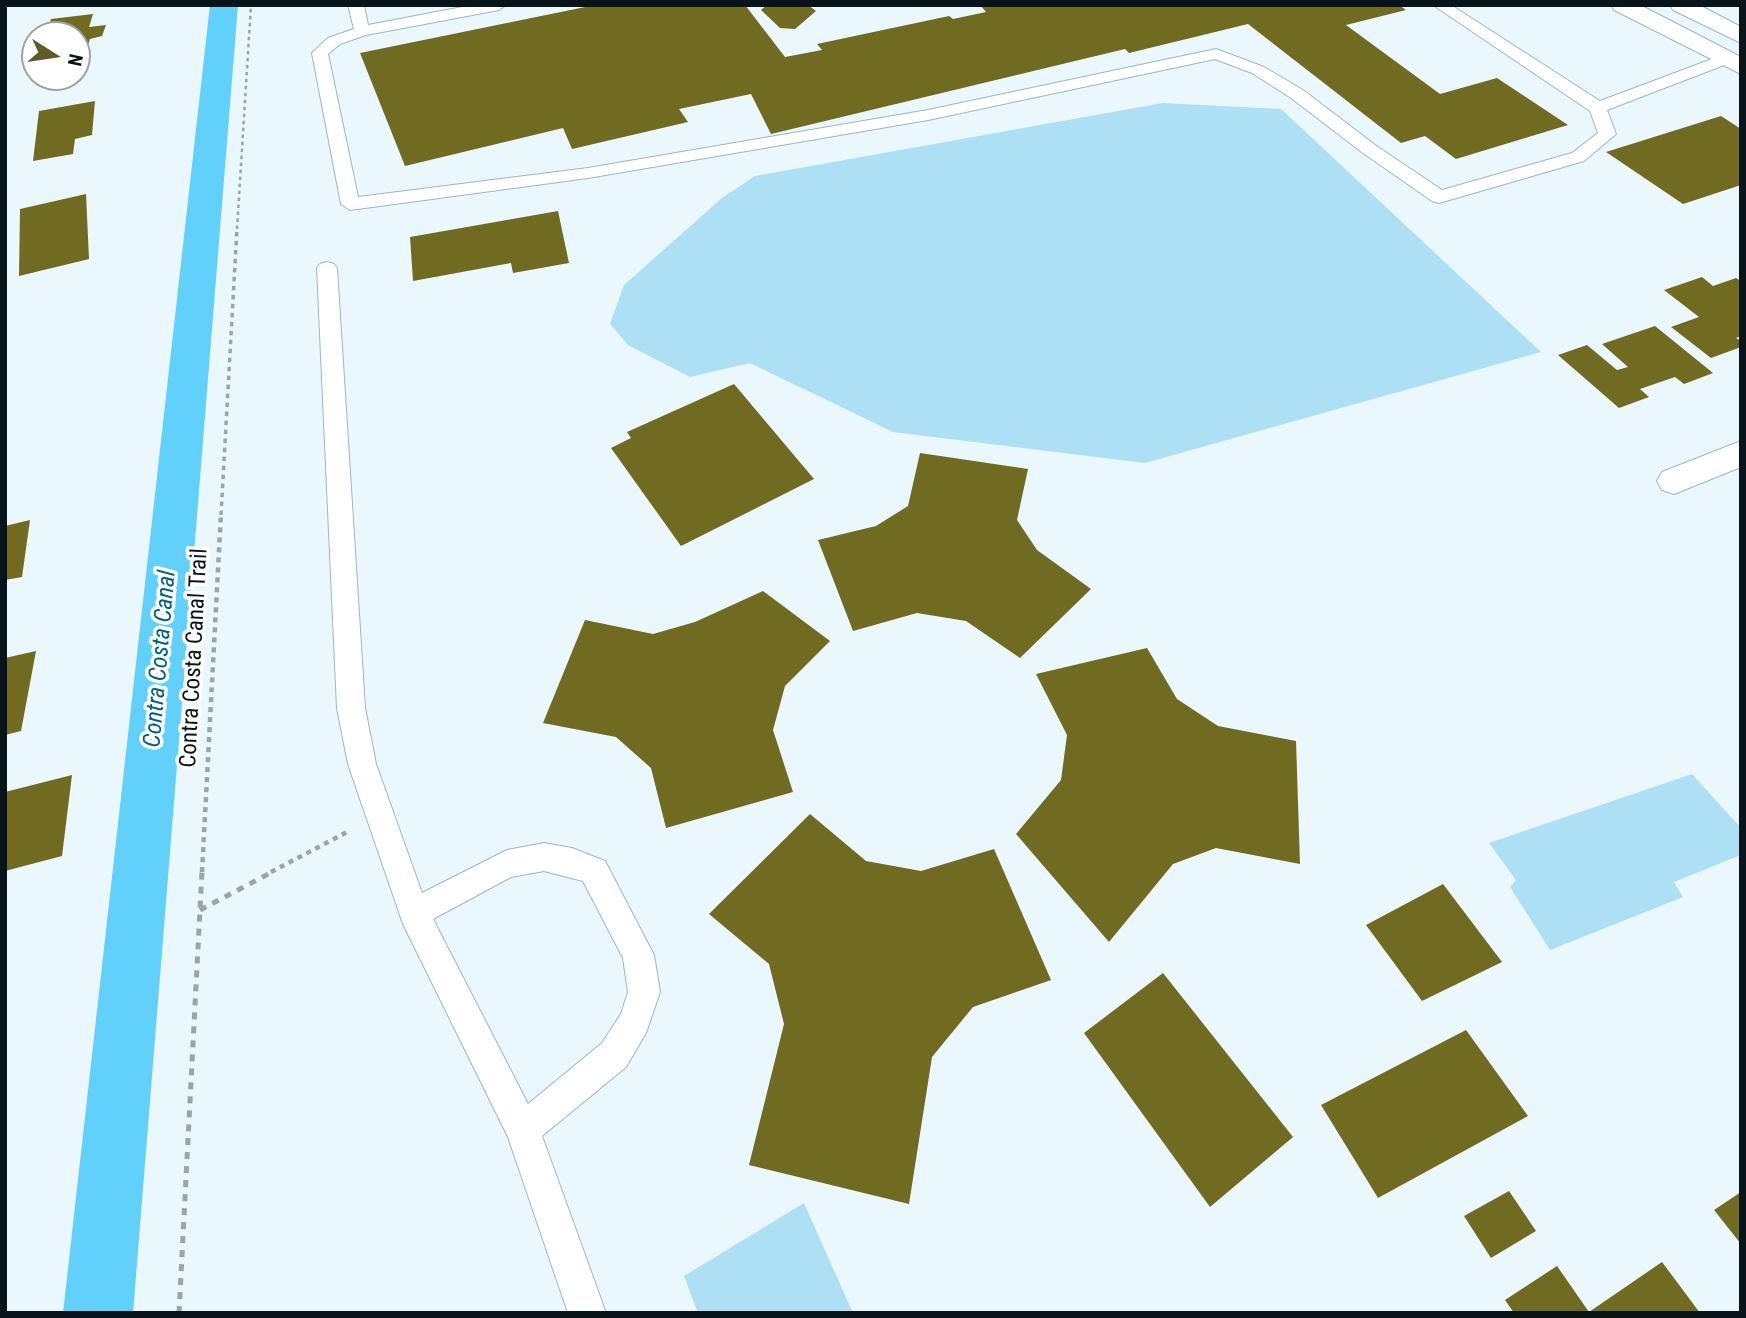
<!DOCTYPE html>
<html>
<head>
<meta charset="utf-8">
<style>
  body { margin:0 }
  #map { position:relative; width:1746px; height:1318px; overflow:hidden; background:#eaf7fd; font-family:"Roboto Condensed",sans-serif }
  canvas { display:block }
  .frame { position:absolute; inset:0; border:7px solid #081419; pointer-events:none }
  .north { position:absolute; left:21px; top:21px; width:70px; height:70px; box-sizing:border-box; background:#fff; border:2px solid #9ca1a3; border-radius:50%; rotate:102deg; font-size:19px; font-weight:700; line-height:28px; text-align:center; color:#081419 }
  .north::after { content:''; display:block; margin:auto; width:24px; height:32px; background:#5e5b28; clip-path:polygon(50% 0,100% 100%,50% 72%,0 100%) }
</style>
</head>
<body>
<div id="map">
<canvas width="1746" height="1318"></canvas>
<div class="frame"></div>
<div class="north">N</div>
</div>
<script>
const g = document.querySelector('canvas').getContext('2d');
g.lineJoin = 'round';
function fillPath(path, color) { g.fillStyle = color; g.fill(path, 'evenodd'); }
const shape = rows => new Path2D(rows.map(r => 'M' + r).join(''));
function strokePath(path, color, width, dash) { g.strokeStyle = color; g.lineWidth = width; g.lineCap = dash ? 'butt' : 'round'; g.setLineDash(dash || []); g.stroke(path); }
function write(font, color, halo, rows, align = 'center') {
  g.font = font + ' "Roboto Condensed",sans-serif'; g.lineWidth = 7; g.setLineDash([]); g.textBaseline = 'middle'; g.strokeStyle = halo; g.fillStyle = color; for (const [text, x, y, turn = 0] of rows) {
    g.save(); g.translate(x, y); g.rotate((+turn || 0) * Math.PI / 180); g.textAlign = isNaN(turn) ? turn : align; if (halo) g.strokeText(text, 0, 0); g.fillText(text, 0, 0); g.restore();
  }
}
fillPath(shape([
  [1163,103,1281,109,1541,352,1145,463,893,432,750,363,690,377,628,345,610,324,624,285,722,198,755,176],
  [1692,774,1741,828,1741,855,1674,882,1683,897,1550,950,1510,887,1516,880,1489,843],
  [804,1203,853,1313,698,1313,684,1276]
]), '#addff5');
fillPath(shape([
  [210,5,238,5,133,1313,63,1313,210,5]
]), '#61d0fb');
fillPath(shape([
  [595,5,745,5,785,57,822,50,817,44,949,16,953,19,986,12,980,5,1399,5,1406,10,1346,25,1440,94,1497,78,1568,125,1456,159,1425,136,1401,143,1248,24,1129,53,1125,49,771,134,751,94,679,109,688,122,572,149,563,128,405,166,360,53],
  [767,5,808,5,816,11,795,29,780,28,761,10],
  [93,14,89,27,106,25,102,36,90,39,87,48,77,50,77,35,46,35,51,19],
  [95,101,92,135,75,139,73,154,33,161,39,111],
  [1721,116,1741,129,1741,185,1683,204,1606,152],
  [86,194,89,259,19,276,20,209],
  [558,211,569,263,513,273,511,263,413,281,410,237],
  [1702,277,1713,286,1736,278,1741,281,1741,336,1736,338,1741,341,1741,347,1711,358,1671,327,1699,317,1664,290],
  [1655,326,1713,373,1684,384,1675,377,1640,389,1649,397,1619,408,1558,355,1587,345,1617,370,1628,367,1602,344],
  [734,384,814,479,681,546,611,448,631,438,627,432],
  [920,453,1028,469,1017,520,1037,550,1091,589,1020,658,966,621,917,613,853,631,818,540,876,526,908,506],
  [30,520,22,577,5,580,5,526],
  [763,591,830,641,785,686,773,730,793,792,666,828,651,768,616,737,543,723,585,620,653,634,695,622],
  [1147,648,1177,699,1218,726,1296,741,1300,864,1216,848,1173,864,1109,942,1016,834,1061,780,1067,735,1036,674],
  [36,651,21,731,5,735,5,658],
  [72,775,62,856,5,871,5,792],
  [810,814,866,861,921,871,994,849,1051,980,973,1007,932,1057,909,1204,749,1165,784,1024,769,964,709,914],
  [1443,884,1502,962,1422,1001,1366,925],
  [1163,973,1293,1137,1210,1207,1084,1033],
  [1466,1030,1528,1116,1378,1198,1321,1105],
  [1509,1191,1536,1231,1491,1258,1464,1216],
  [1741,1192,1741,1244,1714,1210],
  [1662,1262,1700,1313,1514,1313,1505,1300,1557,1266,1589,1312]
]), '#706b21');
const lane = shape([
  [348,5,364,5,368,25,473,5,506,5,499,10,366,35,340,44,328,54,358,197,588,168,928,110,1216,49,1264,67,1303,90,1375,145,1442,190,1572,153,1598,133,1590,111,1433,5,1451,5,1600,101,1720,56,1726,54,1734,59,1732,62,1607,110,1616,134,1584,161,1439,203,1432,201,1363,153,1291,98,1252,73,1215,59,928,120,588,178,350,210,341,204,312,53,328,38,354,29,348,5],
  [327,262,334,264,337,268,365,708,376,764,422,893,507,850,544,843,572,848,605,861,654,955,660,992,646,1033,626,1067,542,1136,606,1313,568,1313,508,1137,403,924,348,764,337,708,317,268,320,264,327,262],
  [544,871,583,881,623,958,628,992,621,1014,602,1043,528,1104,433,919,511,877,544,871]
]);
const street = shape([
  [1741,441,1741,467,1674,494,1662,490,1657,481,1662,472,1741,441]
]);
const secondary = shape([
  [1611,5,1640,5,1741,57,1741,74,1614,10,1611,5],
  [1670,5,1699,5,1741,27,1741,43,1673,10,1670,5]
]);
strokePath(lane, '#99b8c5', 2);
strokePath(street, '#99b8c5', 2);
strokePath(secondary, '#99b8c5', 2);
strokePath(shape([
  [237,229,251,5]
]), '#99a5ab', 2.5, [3.5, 3.5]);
strokePath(shape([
  [221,515,237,228]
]), '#99a5ab', 3.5, [4.5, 4.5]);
strokePath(shape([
  [202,872,221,513],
  [271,872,347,832]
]), '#99a5ab', 4.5, [5, 5]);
strokePath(shape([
  [200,910,274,871],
  [179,1313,202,871]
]), '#99a5ab', 5, [7, 7]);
fillPath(lane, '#fff');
fillPath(street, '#fff');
fillPath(secondary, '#fff');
write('23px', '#081419', '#fff', [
  ["Contra Costa Canal Trail",195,658,-87]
]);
write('italic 24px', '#00617d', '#fff', [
  ["Contra Costa Canal",161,659,-85]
]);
</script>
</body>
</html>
